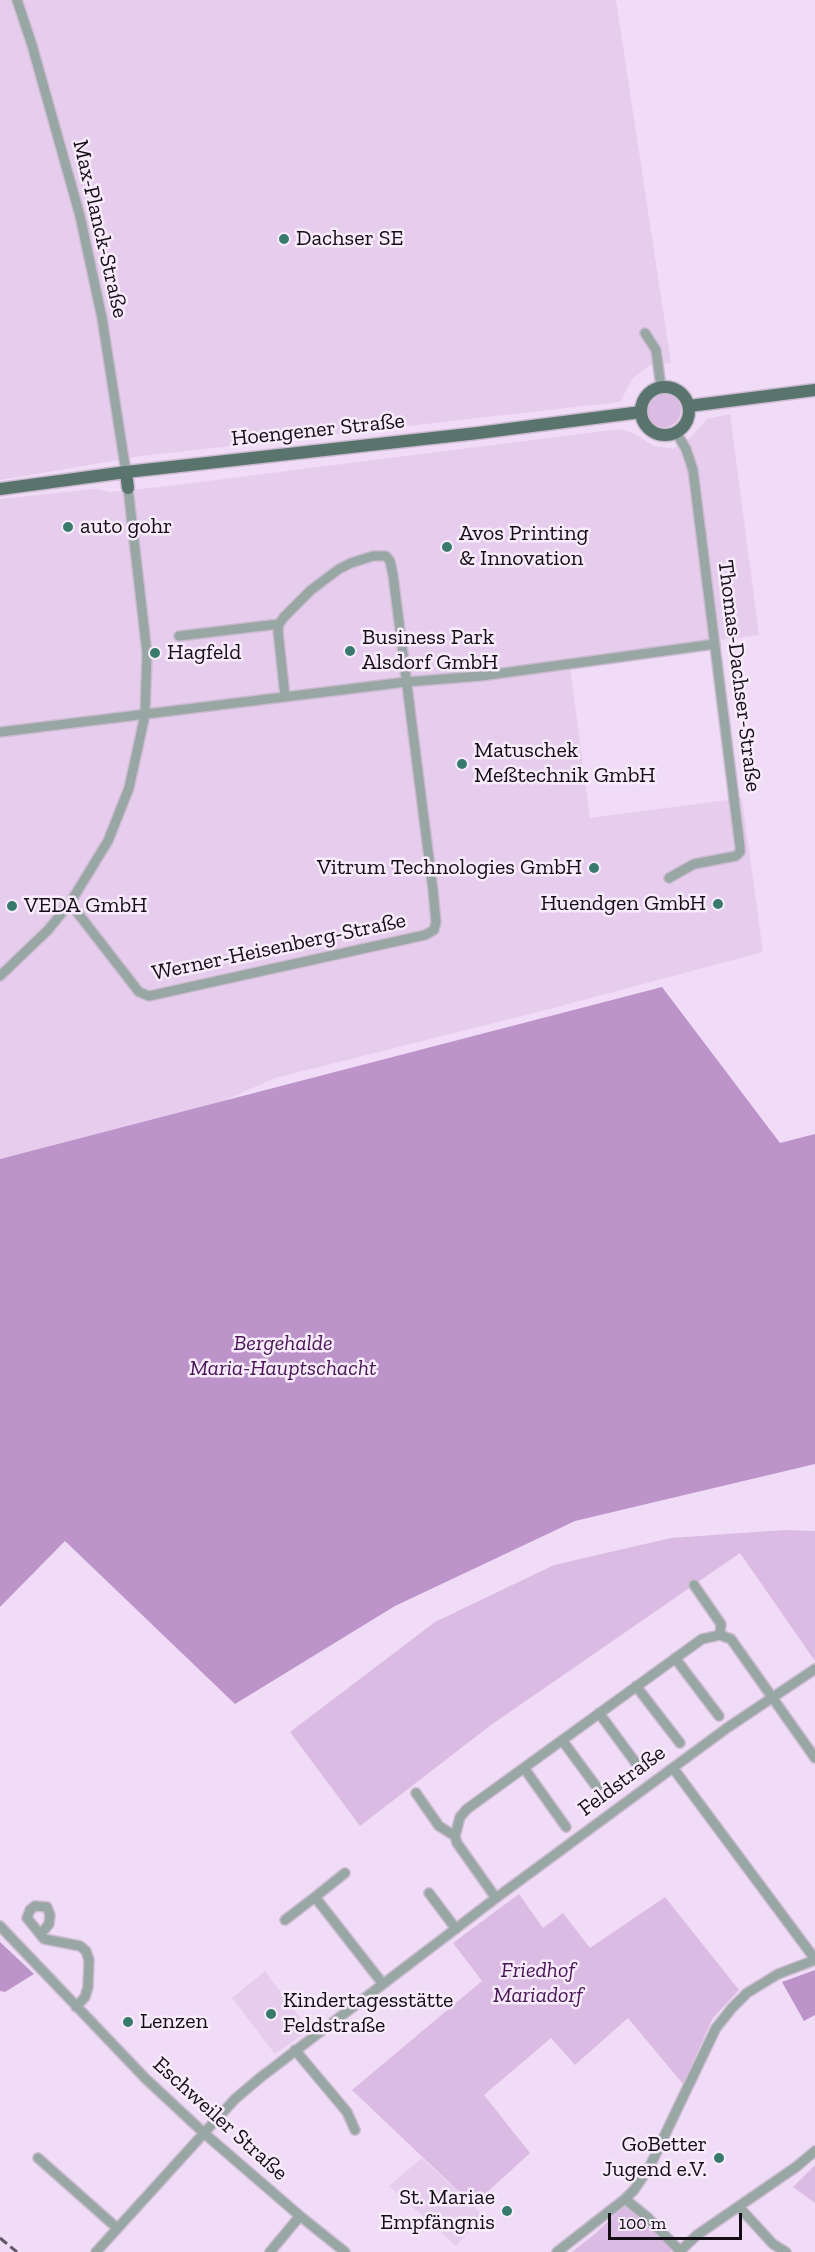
<!DOCTYPE html>
<html>
<head>
<meta charset="utf-8">
<style>
  body { margin:0 }
  #map { position:relative; width:815px; height:2252px; overflow:hidden; background:#f0dcf6; font-family:"Zilla Slab",serif }
  canvas { display:block }
  .scale { position:absolute; left:608px; top:2213px; width:134px; height:27px; box-sizing:border-box; border:3px solid #140d16; border-top:0; padding-left:8px; font-size:18px; line-height:21px; white-space:nowrap; color:#140d16; -webkit-text-stroke:4px #f8ecfc; paint-order:stroke }
</style>
</head>
<body>
<div id="map">
<canvas width="815" height="2252"></canvas>
<div class="scale">100 m</div>
</div>
<script>
const g = document.querySelector('canvas').getContext('2d');
g.lineJoin = 'round';
function fillPath(path, color) { g.fillStyle = color; g.fill(path, 'evenodd'); }
const shape = rows => new Path2D(rows.map(r => 'M' + r).join(''));
function strokePath(path, color, width, dash) { g.strokeStyle = color; g.lineWidth = width; g.lineCap = dash ? 'butt' : 'round'; g.setLineDash(dash || []); g.stroke(path); }
function write(font, color, halo, rows, align = 'center') {
  g.font = font + ' "Zilla Slab",serif'; g.lineWidth = 5; g.setLineDash([]); g.textBaseline = 'middle'; g.strokeStyle = halo; g.fillStyle = color; for (const [text, x, y, turn = 0] of rows) {
    g.save(); g.translate(x, y); g.rotate((+turn || 0) * Math.PI / 180); g.textAlign = isNaN(turn) ? turn : align; if (halo) g.strokeText(text, 0, 0); g.fillText(text, 0, 0); g.restore();
  }
}
fillPath(shape([
  [0,0,616,0,671,363,650,365,633,378,620,402,142,456,0,480],
  [730,414,759,635,569,659,590,818,742,798,763,952,546,1010,275,1078,219,1103,0,1159,0,499,95,489,110,492,160,487,620,429,635,434,654,446,673,449,692,436,707,419],
  [265,1971,309,2030,275,2054,232,1998],
  [422,2158,483,2215,456,2246,389,2186]
]), '#e6cded');
fillPath(shape([
  '647 410a17 17 0 1 1 34 0a17 17 0 1 1-34 0Z',
  [784,1530,815,1531,815,1661,740,1553,491,1725,360,1826,290,1732,435,1622,554,1565,671,1538],
  [519,1894,543,1928,563,1913,590,1948,665,1897,739,1990,713,2018,683,2084,628,2018,575,2065,551,2038,484,2095,530,2153,473,2205,352,2090,482,1981,453,1943],
  [815,2165,815,2203,793,2187],
  [626,2204,674,2248,670,2252,572,2252,596,2233]
]), '#dbbbe4');
fillPath(shape([
  [662,987,780,1143,815,1134,815,1464,575,1521,395,1606,235,1704,65,1541,0,1607,0,1159],
  [0,1942,34,1974,5,1992,0,1991],
  [815,1970,815,2015,804,2021,782,1982]
]), '#bd94ca');
const minor = shape([
  [17,0,32,45,80,216,102,318,126,472],
  [645,333,656,350,661,387],
  [179,636,279,624],
  [0,732,406,682,481,676,715,644],
  [669,878,694,864,736,856,740,852,740,847,693,470,686,449,676,432],
  [70,903,139,992,149,996,425,935,434,930,436,922,433,890,393,575,390,561,386,556,373,556,351,563,339,569,311,590,284,617,279,624,278,631,285,696],
  [0,976,48,930,70,903,108,841,129,788,145,715,147,653,128,488],
  [694,1585,721,1624,720,1635],
  [675,1658,719,1716],
  [636,1686,680,1743],
  [599,1713,641,1770],
  [562,1740,604,1797],
  [524,1768,566,1827],
  [673,1768,815,1959],
  [416,1793,439,1826,455,1836],
  [345,1873,315,1897,383,1984],
  [429,1893,456,1929],
  [496,1898,457,1843,455,1836,460,1817,467,1809,702,1639,720,1635,731,1639,815,1758],
  [285,1920,315,1897],
  [0,1926,145,2078,205,2134,300,2216,345,2252],
  [41,1934,49,1924,50,1915,47,1907,35,1906,30,1910,27,1918,44,1939,80,1946,86,1951,89,1960,88,1987,85,1997,76,2007],
  [295,2050,347,2112,355,2130],
  [38,2158,117,2228],
  [625,2199,647,2217,680,2251],
  [739,2207,773,2244,786,2252],
  [96,2252,235,2099,261,2077,496,1898,727,1728,815,1669],
  [270,2252,300,2216],
  [557,2252,625,2199,634,2190,650,2166,716,2028,732,2008,747,1993,778,1974,815,1960],
  [679,2252,697,2235,796,2167,815,2151]
]);
const major = shape([
  '641 411a24 24 0 1 1 48 0a24 24 0 1 1-48 0Z',
  [689,406,815,390],
  [126,472,128,488],
  [0,489,126,472,478,433,641,412]
]);
strokePath(minor, '#cdbbd2', 12);
strokePath(major, '#cdbbd2', 15);
strokePath(minor, '#98a7a3', 9);
strokePath(major, '#58746d', 12);
strokePath(shape([
  [0,2238,17,2252]
]), '#635867', 3, [9, 4.5]);
for (const [x, y, r, color] of [
  [284,239,6,"#387b6c"],
  [68,527,6,"#387b6c"],
  [447,547,6,"#387b6c"],
  [350,651,6,"#387b6c"],
  [155,653,6,"#387b6c"],
  [462,764,6,"#387b6c"],
  [594,868,6,"#387b6c"],
  [718,904,6,"#387b6c"],
  [12,906,6,"#387b6c"],
  [271,2014,6,"#387b6c"],
  [128,2022,6,"#387b6c"],
  [719,2158,6,"#387b6c"],
  [507,2211,6,"#387b6c"]
]) { const dot = new Path2D(); dot.arc(x, y, r, 0, 2 * Math.PI); g.fillStyle = color; g.fill(dot); strokePath(dot, '#f8ecfc', 2); }
write('22px', '#140d16', '#f8ecfc', [
  ["Max-Planck-Straße",100,229,77],
  ["Hoengener Straße",318,430,-6],
  ["Thomas-Dachser-Straße",739,676,83],
  ["Werner-Heisenberg-Straße",279,947,-12],
  ["Feldstraße",622,1781,-37],
  ["Eschweiler Straße",220,2119,42]
]);
write('22px', '#140d16', '#f8ecfc', [
  ["Dachser SE",296,239],
  ["auto gohr",80,527],
  ["Avos Printing",459,534],
  ["& Innovation",459,559],
  ["Business Park",362,638],
  ["Alsdorf GmbH",362,663],
  ["Hagfeld",167,653],
  ["Matuschek",474,751],
  ["Meßtechnik GmbH",474,776],
  ["Vitrum Technologies GmbH",582,868,"right"],
  ["Huendgen GmbH",706,904,"right"],
  ["VEDA GmbH",24,906],
  ["Kindertagesstätte",283,2001],
  ["Feldstraße",283,2026],
  ["Lenzen",140,2022],
  ["GoBetter",707,2145,"right"],
  ["Jugend e.V.",707,2170,"right"],
  ["St. Mariae",495,2198,"right"],
  ["Empfängnis",495,2223,"right"]
], 'left');
write('italic 22px', '#481555', '#f8ecfc', [
  ["Bergehalde",283,1344],
  ["Maria-Hauptschacht",283,1369],
  ["Friedhof",538,1971],
  ["Mariadorf",538,1996]
]);
</script>
</body>
</html>
